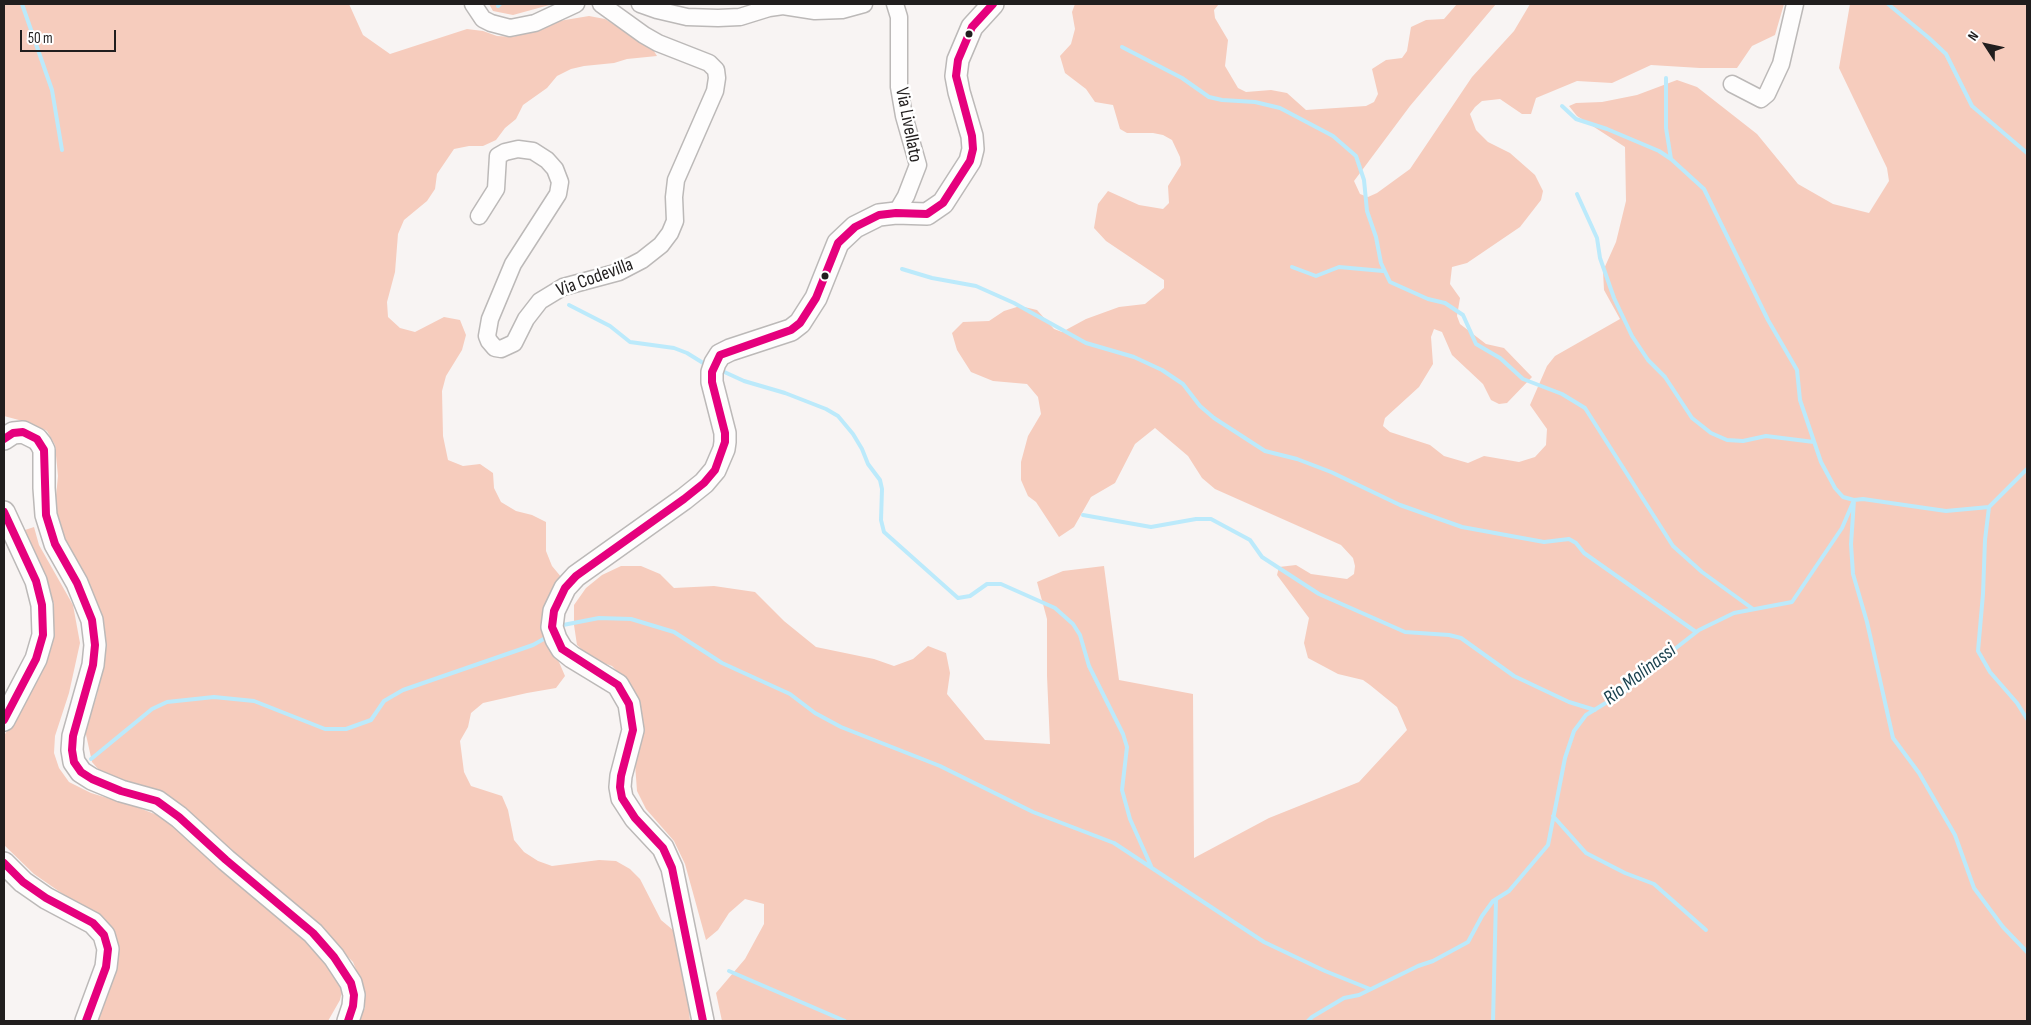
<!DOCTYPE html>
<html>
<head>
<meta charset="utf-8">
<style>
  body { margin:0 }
  #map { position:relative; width:2031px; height:1025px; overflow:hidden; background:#f8f4f3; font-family:"Sofia Sans Condensed",sans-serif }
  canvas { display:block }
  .frame { position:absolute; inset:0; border:5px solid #211e1e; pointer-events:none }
  .north { position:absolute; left:1961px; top:20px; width:50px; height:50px; -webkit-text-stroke:4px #fff; paint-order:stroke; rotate:305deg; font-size:14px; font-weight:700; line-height:20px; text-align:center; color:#211e1e }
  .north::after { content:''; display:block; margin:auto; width:18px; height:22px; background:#211e1e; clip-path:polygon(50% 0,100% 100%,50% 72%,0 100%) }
  .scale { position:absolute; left:20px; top:30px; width:96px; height:22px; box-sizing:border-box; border:2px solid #211e1e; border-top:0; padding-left:6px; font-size:15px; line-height:18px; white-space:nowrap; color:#211e1e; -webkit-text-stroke:4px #fff; paint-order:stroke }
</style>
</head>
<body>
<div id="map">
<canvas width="2031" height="1025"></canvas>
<div class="frame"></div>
<div class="north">N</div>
<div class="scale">50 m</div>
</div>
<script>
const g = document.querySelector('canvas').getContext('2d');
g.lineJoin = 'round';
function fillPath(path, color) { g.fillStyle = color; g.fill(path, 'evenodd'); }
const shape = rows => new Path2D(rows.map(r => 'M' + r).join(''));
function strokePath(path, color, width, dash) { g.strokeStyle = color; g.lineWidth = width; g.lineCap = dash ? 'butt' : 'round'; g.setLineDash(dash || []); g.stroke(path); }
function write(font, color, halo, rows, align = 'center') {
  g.font = font + ' "Sofia Sans Condensed",sans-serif'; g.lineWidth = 5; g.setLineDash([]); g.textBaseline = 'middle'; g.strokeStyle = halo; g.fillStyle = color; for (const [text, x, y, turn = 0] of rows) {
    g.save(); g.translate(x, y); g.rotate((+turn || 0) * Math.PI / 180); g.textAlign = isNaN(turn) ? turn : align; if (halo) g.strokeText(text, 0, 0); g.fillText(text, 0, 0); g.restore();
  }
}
fillPath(shape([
  [4,4,349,4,363,35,390,54,467,29,483,31,497,36,513,37,559,21,589,16,605,19,652,48,657,56,627,59,614,63,584,66,571,69,557,76,547,88,523,105,516,119,505,128,496,140,483,146,469,146,454,149,437,174,435,189,427,201,404,220,398,234,395,272,387,302,388,317,400,328,415,332,444,317,460,320,466,335,462,350,446,376,442,391,443,436,448,460,463,466,480,464,493,473,494,488,501,502,516,511,532,515,546,522,546,551,552,566,562,578,545,635,549,650,559,662,565,676,556,688,527,693,483,703,471,713,468,727,460,741,464,772,471,786,502,796,508,810,514,840,524,852,538,861,552,866,599,860,616,861,630,869,640,879,661,920,673,930,684,960,690,1021,357,1021,365,1008,364,990,353,962,306,915,186,810,105,777,92,762,85,730,97,695,105,652,104,621,61,535,55,506,58,476,55,445,47,431,30,423,4,416],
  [489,4,553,4,513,15,493,11],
  [1075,4,1219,4,1214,10,1215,18,1228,40,1225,66,1238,88,1246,92,1271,90,1287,93,1306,110,1366,106,1374,102,1378,94,1372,69,1386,60,1402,58,1407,51,1411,27,1426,20,1444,19,1457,4,1496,4,1410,106,1354,181,1360,194,1368,197,1377,193,1410,169,1472,77,1514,31,1530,4,1784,4,1775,35,1752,46,1737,68,1700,68,1651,65,1612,83,1577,81,1536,98,1531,114,1522,114,1500,99,1482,101,1475,107,1470,114,1476,130,1488,142,1510,153,1535,175,1543,191,1541,200,1520,227,1467,263,1452,267,1450,284,1460,298,1457,316,1460,324,1486,344,1504,348,1532,377,1507,403,1499,404,1491,400,1483,384,1452,355,1442,332,1434,329,1431,337,1433,364,1419,387,1385,418,1383,426,1390,432,1430,445,1444,456,1468,463,1484,456,1519,462,1535,457,1546,445,1547,429,1530,405,1547,366,1555,356,1620,319,1604,290,1603,271,1616,242,1626,201,1625,147,1577,116,1569,106,1576,103,1602,102,1637,95,1677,80,1697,87,1757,134,1798,184,1833,204,1869,213,1889,181,1887,168,1839,68,1850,4,2027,4,2027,1021,722,1021,716,993,745,959,764,924,764,904,745,899,729,913,718,930,706,940,685,864,674,841,646,809,637,791,635,764,638,744,640,703,633,688,612,666,592,659,577,645,574,625,574,605,586,588,602,575,621,566,641,566,660,574,674,588,714,586,755,592,784,621,816,647,874,659,894,666,913,659,928,646,946,653,950,673,947,694,985,740,1050,744,1047,676,1047,619,1037,582,1063,571,1104,566,1119,680,1193,694,1194,858,1269,818,1359,782,1407,730,1397,707,1370,685,1363,680,1338,674,1308,658,1304,643,1309,618,1277,575,1279,567,1296,565,1311,574,1347,579,1354,574,1355,566,1353,558,1341,545,1215,489,1202,478,1188,456,1155,428,1135,444,1115,483,1091,497,1074,527,1059,537,1036,502,1028,496,1021,480,1021,462,1028,436,1041,414,1038,397,1027,384,993,381,971,372,957,350,952,333,963,322,989,321,1004,311,1020,306,1037,310,1054,329,1062,332,1086,319,1119,307,1145,304,1164,288,1164,280,1106,241,1094,228,1098,204,1108,191,1139,205,1163,209,1169,203,1168,186,1181,165,1180,157,1172,140,1163,135,1153,133,1127,133,1120,129,1113,105,1095,102,1086,89,1065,73,1060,56,1071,44,1075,29,1072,12],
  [34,527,39,545,73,605,80,643,69,693,55,736,54,753,59,768,69,782,91,793,134,806,165,818,294,929,336,969,344,984,340,1000,328,1021,94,1021,117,953,83,908,34,874,4,845,4,736,21,706,51,642,54,604,36,558,22,531]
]), '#f6ccbd');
strokePath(shape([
  [22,4,52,90,62,150],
  [1888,4,1929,38,1946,54,1972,106,2027,153],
  [498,6,500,4],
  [1122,47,1182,78,1209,97,1222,100,1255,102,1280,108,1333,136,1356,156,1364,180,1367,211,1376,237,1381,263,1390,282,1428,299,1445,303,1463,315,1476,344,1500,358,1523,379,1562,394,1585,408,1673,546,1702,572,1753,609],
  [1666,78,1666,128,1671,159],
  [1562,106,1576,119,1607,129,1659,151,1671,159,1704,189,1768,320,1797,370,1800,400,1821,462,1835,488,1843,497,1854,500,1851,544,1853,574,1867,622,1893,738,1919,773,1955,835,1974,888,2003,927,2027,952],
  [1577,194,1597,238,1600,258,1614,298,1632,336,1648,360,1665,377,1692,418,1711,433,1727,440,1743,441,1766,436,1814,442],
  [1292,267,1316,276,1339,267,1383,271],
  [902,269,932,278,976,286,1014,303,1086,343,1134,357,1162,370,1183,384,1200,406,1214,418,1265,451,1297,459,1331,472,1400,505,1462,527,1544,542,1569,539,1576,543,1584,553,1696,632],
  [569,305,610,326,630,342,674,348,687,353,708,366],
  [720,370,744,381,785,393,826,409,838,416,853,434,862,449,868,464,880,480,882,489,881,520,884,532,958,598,970,596,987,584,1001,584,1055,608,1073,624,1080,635,1089,666,1123,734,1127,747,1122,790,1130,819,1151,866],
  [1989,507,1985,540,1983,594,1978,651,1990,672,2017,703,2027,719],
  [1083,515,1151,527,1196,519,1211,519,1250,540,1262,557,1319,594,1405,632,1449,635,1461,638,1514,676,1569,702,1595,710],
  [560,627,563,625,599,618,631,619,674,632,722,663,790,694,815,713,841,727,940,766,1033,812,1114,843,1264,942,1325,971,1370,989],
  [91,759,152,709,167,702,214,697,254,701,325,729,346,729,371,720,384,701,403,690,533,645,549,636],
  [1553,816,1586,853,1625,873,1654,884,1706,930],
  [729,971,845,1021],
  [1308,1021,1312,1017,1344,998,1359,995,1418,966,1433,961,1468,942,1482,916,1493,901,1509,891,1548,845,1565,758,1574,731,1586,715,1627,690,1644,673,1699,630,1734,613,1792,602,1842,528,1854,500,1863,499,1946,511,1989,507,2027,469],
  [1493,1021,1496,899]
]), '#bceafb', 4);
const minor = shape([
  [473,4,483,19,491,23,510,28,535,23,576,4],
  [640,4,657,10,687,17,718,18,740,17,769,8,783,6,815,11,842,10,864,4],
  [895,4,899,17,899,87,904,116,918,165,906,196,896,213],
  [1732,84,1761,99,1767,94,1781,64,1795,4],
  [479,216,496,189,498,156,505,152,518,149,533,151,547,160,555,169,560,182,558,194,513,264,490,319,487,336,489,341,495,348,501,349,514,343,526,319,540,301,563,287,619,272,642,260,661,245,670,233,675,221,674,197,676,180,715,91,717,78,716,70,709,63,658,43,644,35,601,4]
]);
const major = shape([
  [4,439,13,433,23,432,37,439,41,444,44,450,44,488,46,515,55,544,77,583,92,620,95,645,93,665,73,736,72,750,74,762,81,772,92,779,121,791,157,801,179,817,226,860,313,933,334,957,351,983,354,995,353,1006,348,1021],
  [4,512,36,581,42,605,43,635,36,659,4,720],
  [4,863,23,882,46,898,93,923,104,935,108,949,106,967,86,1021],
  [703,1021,672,868,663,848,635,818,622,798,620,787,621,776,633,730,629,704,618,685,572,657,562,649,556,639,552,627,554,611,565,588,576,576,684,499,704,483,715,470,724,449,725,442,725,433,712,382,712,372,715,363,720,355,730,350,791,330,800,323,816,298,838,243,855,227,879,215,896,213,927,214,943,203,970,161,973,149,972,136,959,92,956,76,958,60,972,27,993,4]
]);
strokePath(minor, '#bcb9b8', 19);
strokePath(major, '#bcb9b8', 24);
strokePath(minor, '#fefdfd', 16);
strokePath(major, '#fefdfd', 21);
strokePath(shape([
  [4,439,13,433,23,432,37,439,44,450,46,515,55,544,77,583,92,620,95,645,93,665,73,736,72,750,74,762,81,772,92,779,121,791,157,801,179,817,226,860,313,933,334,957,351,983,354,995,353,1006,348,1021],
  [4,512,36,581,42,605,43,635,36,659,4,720],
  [4,863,23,882,46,898,93,923,104,935,108,949,106,967,86,1021],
  [703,1021,672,868,663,848,635,818,622,798,620,787,621,776,633,730,629,704,618,685,562,649,552,627,554,611,565,588,576,576,684,499,704,483,715,470,725,442,725,433,712,382,712,372,720,355,791,330,800,323,816,298,838,243,855,227,879,215,896,213,927,214,943,203,970,161,973,149,972,136,956,76,958,60,972,27,993,4]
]), '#e5007d', 8);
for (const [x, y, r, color] of [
  [969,34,4.5,"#211e1e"],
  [825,276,4.5,"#211e1e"]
]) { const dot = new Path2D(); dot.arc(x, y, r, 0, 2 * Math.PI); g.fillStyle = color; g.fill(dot); strokePath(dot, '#fff', 2); }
write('19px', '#211e1e', '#fff', [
  ["Via Livellato",908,125,79],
  ["Via Codevilla",595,278,-20]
]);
write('italic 20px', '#1b424f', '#fff', [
  ["Rio Molinassi",1640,675,-38]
]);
</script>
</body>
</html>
